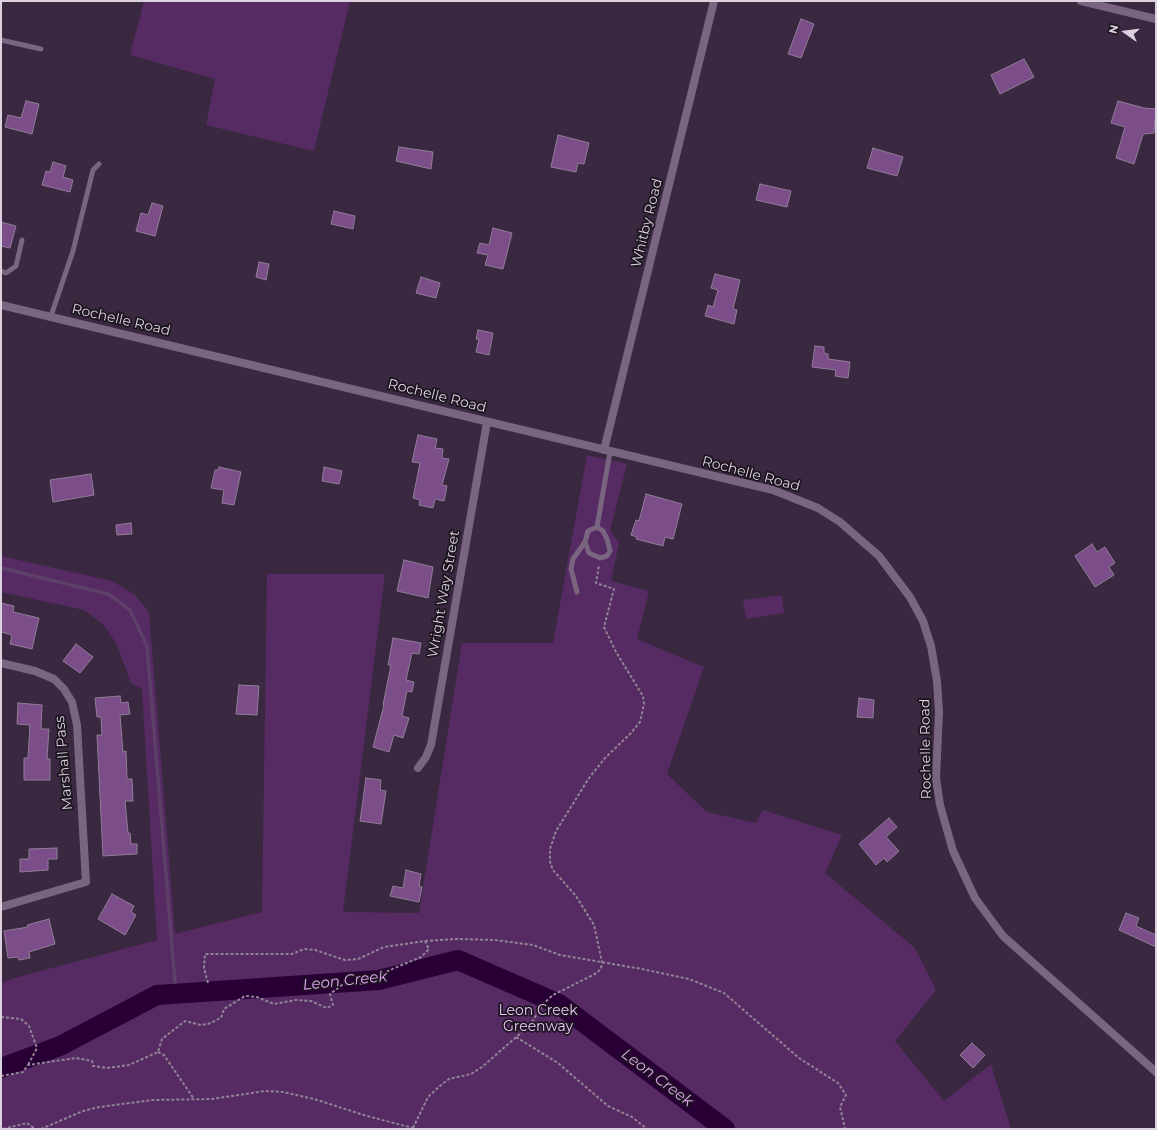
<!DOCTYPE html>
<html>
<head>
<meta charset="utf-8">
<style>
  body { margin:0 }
  #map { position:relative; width:1157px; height:1130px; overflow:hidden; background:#39283f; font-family:Montserrat,sans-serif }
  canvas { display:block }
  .frame { position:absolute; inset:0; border:2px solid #dbd1df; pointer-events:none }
  .north { position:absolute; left:1105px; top:12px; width:40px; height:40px; -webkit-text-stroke:3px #1c141e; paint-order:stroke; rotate:284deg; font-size:11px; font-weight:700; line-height:16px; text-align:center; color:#dbd1df }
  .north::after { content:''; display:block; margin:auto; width:14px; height:18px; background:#dbd1df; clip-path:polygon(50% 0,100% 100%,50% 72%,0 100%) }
</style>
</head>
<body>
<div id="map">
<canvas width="1157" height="1130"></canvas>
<div class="frame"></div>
<div class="north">N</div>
</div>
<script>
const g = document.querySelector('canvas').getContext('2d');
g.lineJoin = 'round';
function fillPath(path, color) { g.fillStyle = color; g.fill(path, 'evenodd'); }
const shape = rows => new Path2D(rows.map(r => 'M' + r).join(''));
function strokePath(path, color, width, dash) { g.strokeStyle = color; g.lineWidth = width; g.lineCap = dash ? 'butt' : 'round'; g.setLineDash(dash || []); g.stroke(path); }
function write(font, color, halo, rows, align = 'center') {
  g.font = font + ' Montserrat,sans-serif'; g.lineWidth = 3.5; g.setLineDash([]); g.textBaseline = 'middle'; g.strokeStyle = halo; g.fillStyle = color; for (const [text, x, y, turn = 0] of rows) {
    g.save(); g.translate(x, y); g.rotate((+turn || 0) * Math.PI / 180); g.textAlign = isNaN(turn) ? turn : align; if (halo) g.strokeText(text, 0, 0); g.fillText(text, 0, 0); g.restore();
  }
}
fillPath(shape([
  [144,1,350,1,314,151,206,125,215,79,130,55],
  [587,455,627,464,610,530,619,543,611,581,649,591,637,639,704,667,667,774,707,812,756,823,763,810,842,835,825,873,915,948,936,990,895,1041,944,1101,991,1064,1011,1129,1,1129,1,983,18,977,157,940,142,689,131,683,116,643,103,624,84,610,1,592,1,556,112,581,134,594,149,612,175,934,262,912,267,574,385,574,343,912,419,913,462,643,553,643],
  [782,595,784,613,746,619,743,600]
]), '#562b63');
strokePath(shape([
  [1,568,108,594,130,610,147,646,176,994]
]), '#5e3f68', 3.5);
strokePath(shape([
  [1,1068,60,1046,157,995,379,980,458,960,559,1004,725,1129]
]), '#290035', 20);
const building = shape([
  [801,19,814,24,801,58,788,54,801,19],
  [1024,59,1034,77,1000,94,991,75,1024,59],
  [26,101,39,104,32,134,5,127,8,115,21,118,26,101],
  [1118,101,1144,108,1156,109,1154,133,1143,134,1134,164,1116,158,1125,127,1111,123,1118,101],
  [558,135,589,143,584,164,578,163,576,172,551,167,558,135],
  [399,147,433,152,431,169,396,161,399,147],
  [873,148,903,157,897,176,867,168,873,148],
  [53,162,66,166,63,177,73,180,70,192,42,185,46,171,50,172,53,162],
  [760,184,791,191,787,207,756,200,760,184],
  [152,203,163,206,155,236,136,231,141,213,148,215,152,203],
  [334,211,355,216,353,229,331,224,334,211],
  [1,222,16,226,10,248,1,246,1,222],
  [493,228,512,233,503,269,485,265,488,255,477,253,480,243,489,245,493,228],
  [259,262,269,264,266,280,256,277,259,262],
  [715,274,740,280,733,309,737,310,734,324,705,316,708,305,713,307,718,290,711,288,715,274],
  [421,277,440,283,436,298,416,293,421,277],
  [478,330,493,333,489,355,476,352,479,339,476,339,478,330],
  [815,346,824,347,824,353,828,354,828,359,850,362,848,378,835,376,836,370,812,367,815,346],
  [418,435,437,439,435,448,443,449,442,458,449,459,442,485,447,486,444,501,435,499,433,508,419,505,420,500,413,498,420,463,412,462,418,435],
  [219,467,241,472,234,505,222,503,224,490,211,488,215,470,219,470,219,467],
  [324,467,342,471,339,484,322,481,324,467],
  [91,474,94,495,53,502,50,480,91,474],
  [646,494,682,504,673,539,665,537,663,546,636,539,637,537,631,535,636,520,639,521,646,494],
  [131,523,132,534,117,535,116,525,131,523],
  [1092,544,1097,552,1105,547,1115,563,1109,567,1114,575,1095,587,1075,556,1092,544],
  [404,560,433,567,428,598,397,591,404,560],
  [1,603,14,606,13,612,39,618,32,649,10,644,12,635,1,632,1,603],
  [393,638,421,643,419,654,412,653,406,680,414,682,412,692,407,691,402,716,409,718,403,738,394,735,389,752,373,747,384,705,383,705,391,665,388,665,393,638],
  [76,644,93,657,80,673,63,661,76,644],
  [239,685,259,686,257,715,236,714,239,685],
  [120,696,121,703,128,702,130,714,120,715,123,752,126,751,127,779,132,779,133,801,125,801,128,833,130,833,131,844,137,844,137,854,103,856,97,735,102,735,101,717,97,717,95,698,120,696],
  [859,698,874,700,873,718,857,717,859,698],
  [18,703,42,705,41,729,49,729,47,759,50,759,50,780,24,780,24,758,28,758,30,725,17,724,18,703],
  [366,778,381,780,380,790,386,791,381,824,360,821,366,778],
  [889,818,897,827,886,837,899,851,887,862,884,858,876,865,859,844,889,818],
  [57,848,57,859,48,859,48,870,20,872,20,859,29,859,29,849,57,848],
  [406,870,421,874,419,886,422,887,419,902,390,896,393,886,403,888,406,870],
  [112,894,134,906,131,912,136,915,125,935,98,919,112,894],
  [1126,913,1139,918,1136,926,1156,935,1156,947,1119,930,1126,913],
  [49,919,55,944,29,952,30,958,19,960,18,957,8,958,4,931,28,927,27,925,49,919],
  [972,1043,985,1055,973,1068,960,1055,972,1043]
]);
fillPath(building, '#7b4d89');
strokePath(building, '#917d98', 1);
strokePath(shape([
  [425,941,455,939,495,940,533,945,560,955,642,969,689,979,724,993,799,1058,838,1083,846,1095,840,1107,845,1129],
  [1,1017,21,1019,29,1026,37,1048,28,1065],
  [516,1037,558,1063,608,1106,632,1117,647,1129],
  [158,1052,164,1055,194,1099],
  [1,1076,23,1072,28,1065,76,1058,92,1061,93,1066,107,1068,129,1065,158,1052,162,1039,185,1021,201,1025,208,1024,221,1018,224,1009,245,996,257,997,274,1004,296,1000,311,1001,327,1008,333,1005,330,994,342,985,368,983,390,970,421,957,429,949,425,941,384,947,358,959,345,960,315,950,304,949,292,954,205,954,204,968,208,983],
  [413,1128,428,1097,441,1085,449,1079,471,1074,482,1067,530,1025,544,1003,553,995,595,974,601,969,602,962,594,925,576,896,553,870,550,862,550,849,556,831,589,778,605,758,631,733,640,722,644,704,643,696,616,652,604,627,614,589,596,583,599,565],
  [3,1129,27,1123,35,1129],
  [41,1129,83,1111,99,1107,153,1100,212,1099,265,1091,283,1092,314,1099,367,1116,417,1129]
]), '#918496', 2, [3, 2]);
strokePath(shape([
  [1,40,41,49],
  [1,271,6,273,16,266,22,240],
  [51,316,73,251,93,170,99,164],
  [597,527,603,531,607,539,610,551,607,556,600,558,589,553,585,542,588,531,597,527,610,452],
  [577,592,571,569,573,559,585,542]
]), '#796580', 5);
strokePath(shape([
  [1081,1,1156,19],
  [1,305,773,490,818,508,840,522,879,556,910,597,923,621,931,646,937,681,939,712,936,778,940,805,953,851,975,898,1003,936,1156,1072],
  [604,450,714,1],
  [1,663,35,671,54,679,64,689,72,702,77,725,86,882,1,907],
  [418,768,426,757,431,745,487,422]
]), '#796580', 8);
write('14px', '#dbd1df', '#1c141e', [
  ["Whitby Road",647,223,-76],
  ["Rochelle Road",121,320,13],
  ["Rochelle Road",437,396,14],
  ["Rochelle Road",751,474,15],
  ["Wright Way Street",444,594,-80],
  ["Rochelle Road",926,749,-91],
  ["Marshall Pass",64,763,-95]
]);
write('14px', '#ebc4f8', '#1c141e', [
  ["Leon Creek",538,1011],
  ["Greenway",538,1027]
]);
write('italic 15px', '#e4a3f8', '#1c141e', [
  ["Leon Creek",345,981,-6],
  ["Leon Creek",657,1078,37]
]);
</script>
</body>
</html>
